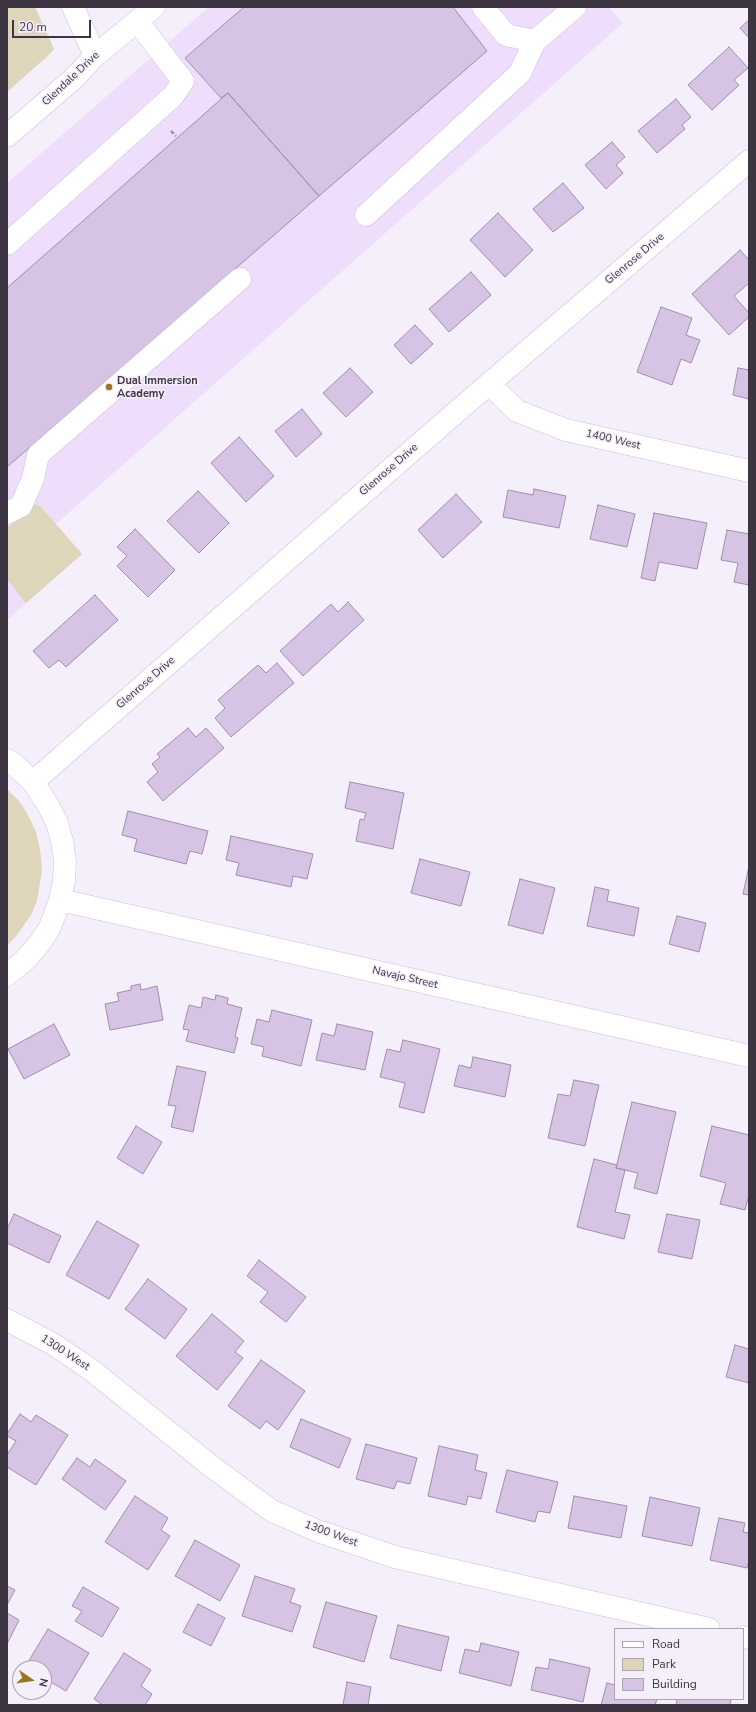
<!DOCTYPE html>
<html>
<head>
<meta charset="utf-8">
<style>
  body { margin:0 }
  #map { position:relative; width:756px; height:1712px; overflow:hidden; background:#f5eefb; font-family:"Nunito Sans",sans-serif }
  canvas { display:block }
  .frame { position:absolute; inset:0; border:8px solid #3d3542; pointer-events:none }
  .legend { position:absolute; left:614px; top:1628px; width:130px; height:72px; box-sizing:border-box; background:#f5eefb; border:1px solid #aba4b1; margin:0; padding:5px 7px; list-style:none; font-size:12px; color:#3d3542 }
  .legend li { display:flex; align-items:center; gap:8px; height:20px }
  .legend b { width:20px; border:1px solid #aba4b1 }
  .north { position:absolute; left:12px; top:1660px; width:40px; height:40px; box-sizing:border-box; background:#f5eefb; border:1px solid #aba4b1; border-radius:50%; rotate:103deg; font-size:11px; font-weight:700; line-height:16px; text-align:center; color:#3d3542 }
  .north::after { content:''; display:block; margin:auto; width:14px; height:18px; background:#947920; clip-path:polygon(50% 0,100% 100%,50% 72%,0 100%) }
  .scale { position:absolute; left:12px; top:20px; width:79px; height:18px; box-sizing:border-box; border:2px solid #3d3542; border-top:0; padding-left:5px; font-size:12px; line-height:14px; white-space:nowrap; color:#3d3542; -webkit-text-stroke:3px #f5eefb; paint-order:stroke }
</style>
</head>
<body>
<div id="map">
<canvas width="756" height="1712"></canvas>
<div class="frame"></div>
<ul class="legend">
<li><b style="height:5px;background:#fff"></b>Road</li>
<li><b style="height:11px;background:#ded5bb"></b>Park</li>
<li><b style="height:11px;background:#d7c4e4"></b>Building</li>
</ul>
<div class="north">N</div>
<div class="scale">20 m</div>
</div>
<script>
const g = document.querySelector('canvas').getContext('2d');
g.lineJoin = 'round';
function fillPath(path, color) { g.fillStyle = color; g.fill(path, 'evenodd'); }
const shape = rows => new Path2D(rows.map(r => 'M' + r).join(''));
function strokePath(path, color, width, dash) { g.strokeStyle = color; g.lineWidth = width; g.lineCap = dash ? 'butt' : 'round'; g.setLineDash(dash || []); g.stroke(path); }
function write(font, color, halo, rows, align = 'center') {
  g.font = font + ' "Nunito Sans",sans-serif'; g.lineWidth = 3; g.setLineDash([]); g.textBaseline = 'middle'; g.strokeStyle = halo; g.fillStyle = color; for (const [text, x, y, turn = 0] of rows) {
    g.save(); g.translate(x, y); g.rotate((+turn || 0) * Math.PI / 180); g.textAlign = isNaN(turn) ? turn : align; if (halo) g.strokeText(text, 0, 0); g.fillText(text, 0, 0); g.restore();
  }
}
fillPath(shape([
  [209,7,609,7,623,23,56,524,82,554,7,620,7,183]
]), '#efddfc');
fillPath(shape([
  [7,7,35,7,54,49,50,54,7,92],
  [31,503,40,506,82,554,26,603,7,579,7,528,17,520],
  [7,789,19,801,27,813,36,832,40,849,42,870,37,901,31,915,17,935,7,946]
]), '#ded5bb');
const building = shape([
  [244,7,453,7,487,51,319,196,228,93,221,98,185,58,244,7],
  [749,20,749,38,740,28,749,20],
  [729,47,748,68,734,80,739,85,712,110,688,85,729,47],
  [228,93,319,196,7,467,7,288,228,93],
  [676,99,691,117,682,125,685,129,657,153,638,131,676,99],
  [612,142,625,157,616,165,623,173,606,189,585,165,612,142],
  [563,183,584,208,553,232,533,209,563,183],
  [498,213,533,250,505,277,470,240,498,213],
  [740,250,749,260,749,283,734,296,749,313,749,317,729,335,692,294,740,250],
  [471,272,491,295,449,332,429,309,471,272],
  [661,307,692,318,686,335,700,340,691,363,681,359,672,385,637,372,661,307],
  [415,325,433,344,411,364,394,345,415,325],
  [350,368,373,392,346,417,323,393,350,368],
  [738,368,749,370,749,399,733,395,738,368],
  [302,409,322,434,296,457,275,431,302,409],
  [239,437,274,476,246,502,211,463,239,437],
  [534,489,566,496,559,528,503,517,508,490,533,495,534,489],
  [198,491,229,523,199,553,167,521,198,491],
  [456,494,482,522,443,558,418,530,456,494],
  [598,505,635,514,627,547,590,539,598,505],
  [654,513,707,523,697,569,659,562,655,581,641,578,654,513],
  [135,529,175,570,148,597,117,566,127,556,117,547,135,529],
  [727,530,749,534,749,585,734,582,738,563,721,560,727,530],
  [95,595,118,620,66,667,59,660,49,668,33,651,95,595],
  [348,602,364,620,303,676,280,651,331,604,338,612,348,602],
  [277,663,294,683,231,737,215,718,225,708,218,700,258,665,266,673,277,663],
  [188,728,196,737,206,728,224,748,163,801,147,782,158,772,152,764,160,757,157,754,188,728],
  [350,782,404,793,393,849,356,841,360,819,364,820,366,813,345,808,350,782],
  [128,811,208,831,202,854,190,851,186,864,134,851,137,839,122,835,128,811],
  [231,836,313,854,307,879,293,876,291,887,236,875,239,863,226,860,231,836],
  [420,859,470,872,461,906,411,893,420,859],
  [749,866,749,895,743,894,749,866],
  [520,879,555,888,543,934,508,925,520,879],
  [595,887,609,890,607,901,639,908,634,936,587,926,595,887],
  [677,916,706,923,699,952,669,944,677,916],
  [140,984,141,990,157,986,163,1020,110,1030,105,1004,119,1001,117,993,131,990,131,986,140,984],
  [216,995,228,998,227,1004,242,1008,235,1037,238,1038,234,1053,186,1041,189,1030,183,1029,189,1005,201,1008,203,997,215,1000,216,995],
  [272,1010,312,1020,301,1066,262,1056,264,1047,251,1044,257,1019,269,1022,272,1010],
  [54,1024,70,1055,24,1079,8,1049,54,1024],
  [337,1024,373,1032,365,1070,316,1060,322,1033,334,1036,337,1024],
  [403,1040,440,1049,424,1113,399,1107,405,1083,380,1077,387,1049,400,1052,403,1040],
  [473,1057,511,1065,505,1097,454,1086,459,1065,471,1068,473,1057],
  [177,1066,206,1072,193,1132,171,1127,176,1106,168,1105,177,1066],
  [574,1080,599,1085,585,1146,548,1138,558,1094,570,1096,574,1080],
  [632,1102,676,1112,657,1194,634,1188,638,1173,616,1168,632,1102],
  [136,1126,162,1142,143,1174,117,1158,136,1126],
  [712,1126,749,1135,749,1195,745,1210,720,1204,726,1183,700,1176,712,1126],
  [594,1159,617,1165,616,1168,625,1170,615,1212,630,1215,624,1239,577,1227,594,1159],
  [14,1214,61,1236,49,1263,7,1243,7,1229,14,1214],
  [667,1214,700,1220,692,1259,658,1252,667,1214],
  [97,1221,139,1245,109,1299,66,1275,97,1221],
  [259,1260,306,1297,286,1322,260,1302,268,1292,247,1276,259,1260],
  [148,1279,187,1309,165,1339,125,1309,148,1279],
  [212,1314,244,1341,235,1352,243,1358,217,1390,176,1356,212,1314],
  [735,1345,749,1349,749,1383,726,1377,735,1345],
  [261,1360,305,1391,278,1430,266,1421,260,1429,228,1406,261,1360],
  [20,1414,31,1422,36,1415,68,1435,36,1485,7,1467,7,1455,16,1441,7,1436,7,1434,20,1414],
  [301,1419,351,1439,339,1468,290,1447,301,1419],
  [366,1444,417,1458,410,1484,397,1481,394,1489,356,1479,366,1444],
  [439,1446,478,1455,475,1470,487,1473,481,1499,468,1496,466,1505,428,1496,439,1446],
  [77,1458,90,1467,95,1459,126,1481,105,1510,62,1479,77,1458],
  [507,1470,558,1482,550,1513,538,1511,535,1522,496,1512,507,1470],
  [135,1496,168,1518,161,1530,170,1536,148,1570,105,1542,135,1496],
  [574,1496,627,1506,621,1538,568,1528,574,1496],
  [650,1497,700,1508,692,1546,642,1536,650,1497],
  [719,1518,745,1523,743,1532,749,1533,749,1560,747,1568,710,1560,719,1518],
  [195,1540,240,1565,220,1601,175,1576,195,1540],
  [255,1576,295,1589,290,1602,301,1606,292,1632,242,1616,255,1576],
  [7,1586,15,1590,7,1605,7,1586],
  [83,1587,119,1608,102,1637,75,1621,82,1611,72,1606,83,1587],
  [326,1602,377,1616,364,1662,313,1647,326,1602],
  [198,1604,225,1618,211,1646,183,1632,198,1604],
  [7,1613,19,1620,7,1644,7,1613],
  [398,1625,449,1637,441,1671,390,1658,398,1625],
  [48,1629,89,1653,66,1691,44,1678,44,1668,25,1667,48,1629],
  [481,1643,519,1652,511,1686,459,1673,465,1649,479,1652,481,1643],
  [124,1653,151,1670,141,1686,152,1694,145,1705,103,1705,94,1699,124,1653],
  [550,1659,590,1668,583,1702,531,1690,536,1667,548,1669,550,1659],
  [347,1682,371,1687,368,1705,343,1705,347,1682],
  [607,1683,615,1685,615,1699,657,1699,655,1705,601,1705,607,1683],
  [677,1699,725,1699,731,1700,730,1705,676,1705,677,1699]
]);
fillPath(building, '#d7c4e4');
strokePath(building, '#9f8eac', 1);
const minor = shape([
  [73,7,95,56],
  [483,7,506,35,535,41,575,7],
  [7,136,72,80,95,56,154,7],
  [366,215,520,73,535,41],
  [7,244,173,96,183,81,137,21],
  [489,384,517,411,566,430,749,471],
  [7,513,21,506,33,479,38,455,240,279],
  [7,760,16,766,33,782,48,805,57,823,62,841,65,861,64,881,60,900,50,927,39,944,25,960,7,975],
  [33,782,455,413,749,161],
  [60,900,749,1056],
  [7,1320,53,1344,90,1369,211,1466,272,1511,318,1531,395,1557,709,1629],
  [743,1637,749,1638]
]);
strokePath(minor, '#d1bede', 23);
strokePath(shape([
  [171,131,176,136]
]), '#9e97a4', 2.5, [4, 2]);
strokePath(minor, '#fff', 22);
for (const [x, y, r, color] of [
  [109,387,4,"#947920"]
]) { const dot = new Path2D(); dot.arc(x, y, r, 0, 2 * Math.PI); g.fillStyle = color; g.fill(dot); strokePath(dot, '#f5eefb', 1.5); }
write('11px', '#3d3542', '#f5eefb', [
  ["Glendale Drive",71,79,-43],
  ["Glenrose Drive",635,259,-40],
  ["1400 West",613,440,13],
  ["Glenrose Drive",389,470,-41],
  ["Glenrose Drive",146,683,-41],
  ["Navajo Street",405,978,13],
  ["1300 West",65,1353,33],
  ["1300 West",331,1534,20]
]);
write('bold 11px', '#3d3542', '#f5eefb', [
  ["Dual Immersion",117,381],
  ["Academy",117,394]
], 'left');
</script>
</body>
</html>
